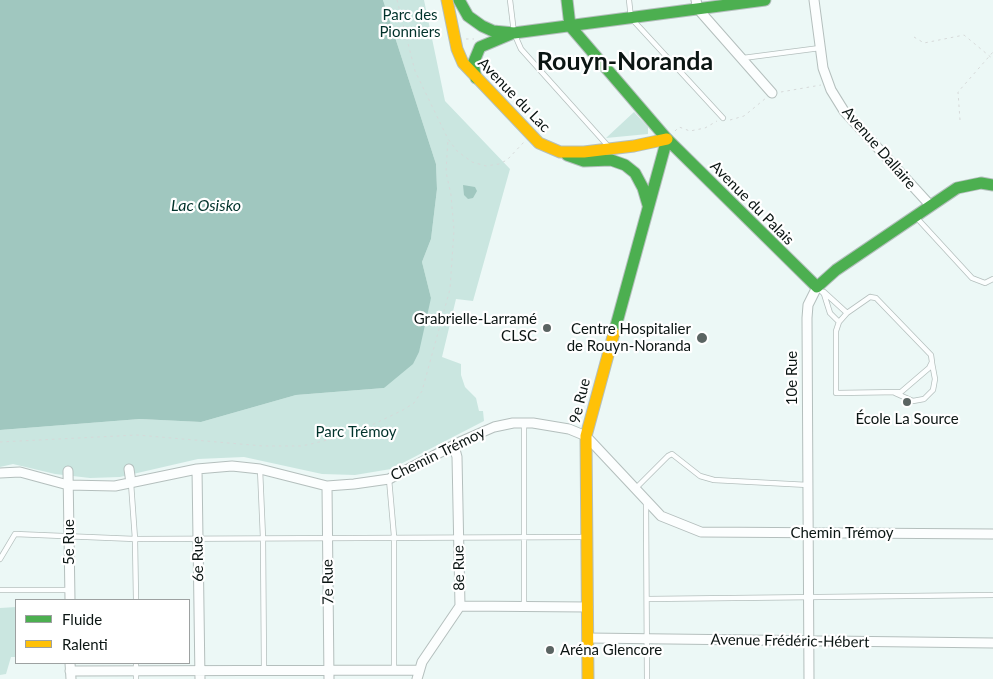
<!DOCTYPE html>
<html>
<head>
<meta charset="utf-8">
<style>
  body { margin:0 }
  #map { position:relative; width:993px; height:679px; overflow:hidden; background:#ecf8f6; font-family:Lato,sans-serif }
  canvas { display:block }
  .legend { position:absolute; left:15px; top:599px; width:175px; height:65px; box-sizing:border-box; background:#fff; border:1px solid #9da1a1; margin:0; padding:6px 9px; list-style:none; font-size:15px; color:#0b1513 }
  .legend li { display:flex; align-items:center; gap:10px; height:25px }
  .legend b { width:25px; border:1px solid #9da1a1 }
</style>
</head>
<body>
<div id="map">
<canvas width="993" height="679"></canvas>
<ul class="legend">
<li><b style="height:6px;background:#4caf50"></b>Fluide</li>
<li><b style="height:6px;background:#ffc107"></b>Ralenti</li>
</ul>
</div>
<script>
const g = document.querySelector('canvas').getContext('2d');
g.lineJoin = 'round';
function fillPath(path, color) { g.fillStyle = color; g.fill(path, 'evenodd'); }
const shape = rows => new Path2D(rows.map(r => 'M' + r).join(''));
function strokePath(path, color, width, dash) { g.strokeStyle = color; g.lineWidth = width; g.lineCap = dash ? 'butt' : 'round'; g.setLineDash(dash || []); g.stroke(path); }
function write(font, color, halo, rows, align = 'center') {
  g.font = font + ' Lato,sans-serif'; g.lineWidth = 4.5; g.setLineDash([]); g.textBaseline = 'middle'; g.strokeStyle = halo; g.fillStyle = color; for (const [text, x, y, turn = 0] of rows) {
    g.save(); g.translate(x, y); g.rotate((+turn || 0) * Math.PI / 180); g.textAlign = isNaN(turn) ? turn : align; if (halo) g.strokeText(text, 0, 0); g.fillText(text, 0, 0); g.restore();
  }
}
fillPath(shape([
  [383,0,424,0,445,101,510,169,473,301,456,299,442,357,461,364,461,375,465,387,476,398,479,411,483,411,484,421,391,469,355,475,322,474,244,457,198,459,120,477,90,478,55,474,13,464,0,467,0,430,140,419,201,422,296,395,384,388,431,298,422,262,431,239,437,189,436,164],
  [634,112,648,127,648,134,606,138],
  [16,607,16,657,11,657,6,674,0,675,0,608]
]), '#cae6e0');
fillPath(shape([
  [0,0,383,0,436,164,437,189,431,239,422,262,431,298,419,352,413,364,384,388,296,395,201,422,140,419,0,430],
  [463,185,475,187,477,191,473,198,468,199,464,195]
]), '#a0c7bf');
const lane = shape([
  [510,0,514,33,521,49,608,146],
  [629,0,631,18,723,118],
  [743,58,820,48],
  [915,216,972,278,985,283,993,279],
  [818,288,824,294,830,313,839,322],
  [824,292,847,313],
  [870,297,876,298,931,355,932,362,929,368,901,392,836,393,836,331,839,322,847,313,870,297],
  [895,393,913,401,924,399,933,390,935,379,932,363],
  [524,423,524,606],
  [260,469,263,538,264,670],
  [389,479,394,536,394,670],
  [131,483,135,539,136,600],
  [635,489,668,456,672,454,700,476,714,480,808,485],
  [646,502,647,679],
  [0,559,15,534,135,539,586,537],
  [0,590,69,590],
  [647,599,993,595],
  [136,679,136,663]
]);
const street = shape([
  [696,0,698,9,772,93],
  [814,0,823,68,831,90,844,111,930,205],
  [129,469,131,483],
  [197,469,200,679],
  [68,471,70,600],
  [0,473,20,472,68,485,115,486,197,469,232,466,260,469,327,486,354,484,389,479,462,441,494,427,513,423,533,423,569,429,586,436,661,516,701,532,993,534],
  [327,486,329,679],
  [460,606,588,607],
  [588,638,993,643],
  [70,663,71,679],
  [70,671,419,670],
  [417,679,422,662,460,606,457,457,454,446],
  [809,679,807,318,808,305,817,287]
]);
const fast = shape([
  [459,0,468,16,482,26,493,31,514,33,765,0],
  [567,0,570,26,667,139,817,287,836,270,957,188,981,183,993,185],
  [476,78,473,64,480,47,511,34],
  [567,155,584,161,611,160,625,165,635,173,643,188,648,205],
  [614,333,667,139]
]);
const slow = shape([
  [447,0,457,49,463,63,539,143,560,152,584,152,634,146,667,139],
  [588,679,586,436,614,333]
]);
strokePath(lane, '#b4bfbd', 6);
strokePath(street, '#b4bfbd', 11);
strokePath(fast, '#b4bfbd', 13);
strokePath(slow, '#b4bfbd', 13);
strokePath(shape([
  [397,0,415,71,448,139,457,151,472,162,486,166,499,164,507,160,524,142],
  [914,37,924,43,964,35,993,59],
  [466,39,474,39],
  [781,92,821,85],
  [730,120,744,116,766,98],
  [960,120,958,92,993,52],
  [675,131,679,127,690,131,705,128,717,121],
  [0,442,137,435,263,446,302,446,353,434,403,410,414,403,422,391,450,289,454,230,451,195,446,172,448,139]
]), '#d6d9d9', 1, [2.5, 4]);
strokePath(lane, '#fcfefe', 4.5);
strokePath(street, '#fcfefe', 9);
strokePath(fast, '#4caf50', 11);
strokePath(slow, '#ffc107', 11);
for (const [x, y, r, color] of [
  [547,328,5,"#5a6462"],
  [702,338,6,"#5a6462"],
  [907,402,5,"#5a6462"],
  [550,650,5,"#5a6462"]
]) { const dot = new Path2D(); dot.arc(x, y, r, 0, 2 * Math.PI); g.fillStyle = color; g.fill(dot); strokePath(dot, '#fff', 2); }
write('15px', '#00322b', '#fff', [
  ["Parc des",410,15],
  ["Pionniers",410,32],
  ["Parc Trémoy",356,432]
]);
write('15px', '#0b1513', '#fff', [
  ["Avenue du Lac",514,95,46],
  ["Avenue Dallaire",879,148,49],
  ["Avenue du Palais",752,203,45],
  ["10e Rue",792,378,-90],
  ["9e Rue",580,401,-76],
  ["Chemin Trémoy",438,454,-26],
  ["Chemin Trémoy",842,533],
  ["5e Rue",69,542,-90],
  ["6e Rue",198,559,-91],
  ["8e Rue",459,568,-91],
  ["7e Rue",328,582,-91],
  ["Avenue Frédéric-Hébert",790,641,1]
]);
write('15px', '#0b1513', '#fff', [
  ["Grabrielle-Larramé",537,319],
  ["CLSC",537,336],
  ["Centre Hospitalier",691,329],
  ["de Rouyn-Noranda",691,346],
  ["École La Source",907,419,"center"],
  ["Aréna Glencore",560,650,"left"]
], 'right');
write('italic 16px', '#00322b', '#fff', [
  ["Lac Osisko",206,206]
]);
write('bold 25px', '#0b1513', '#fff', [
  ["Rouyn-Noranda",625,62]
]);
</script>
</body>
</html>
